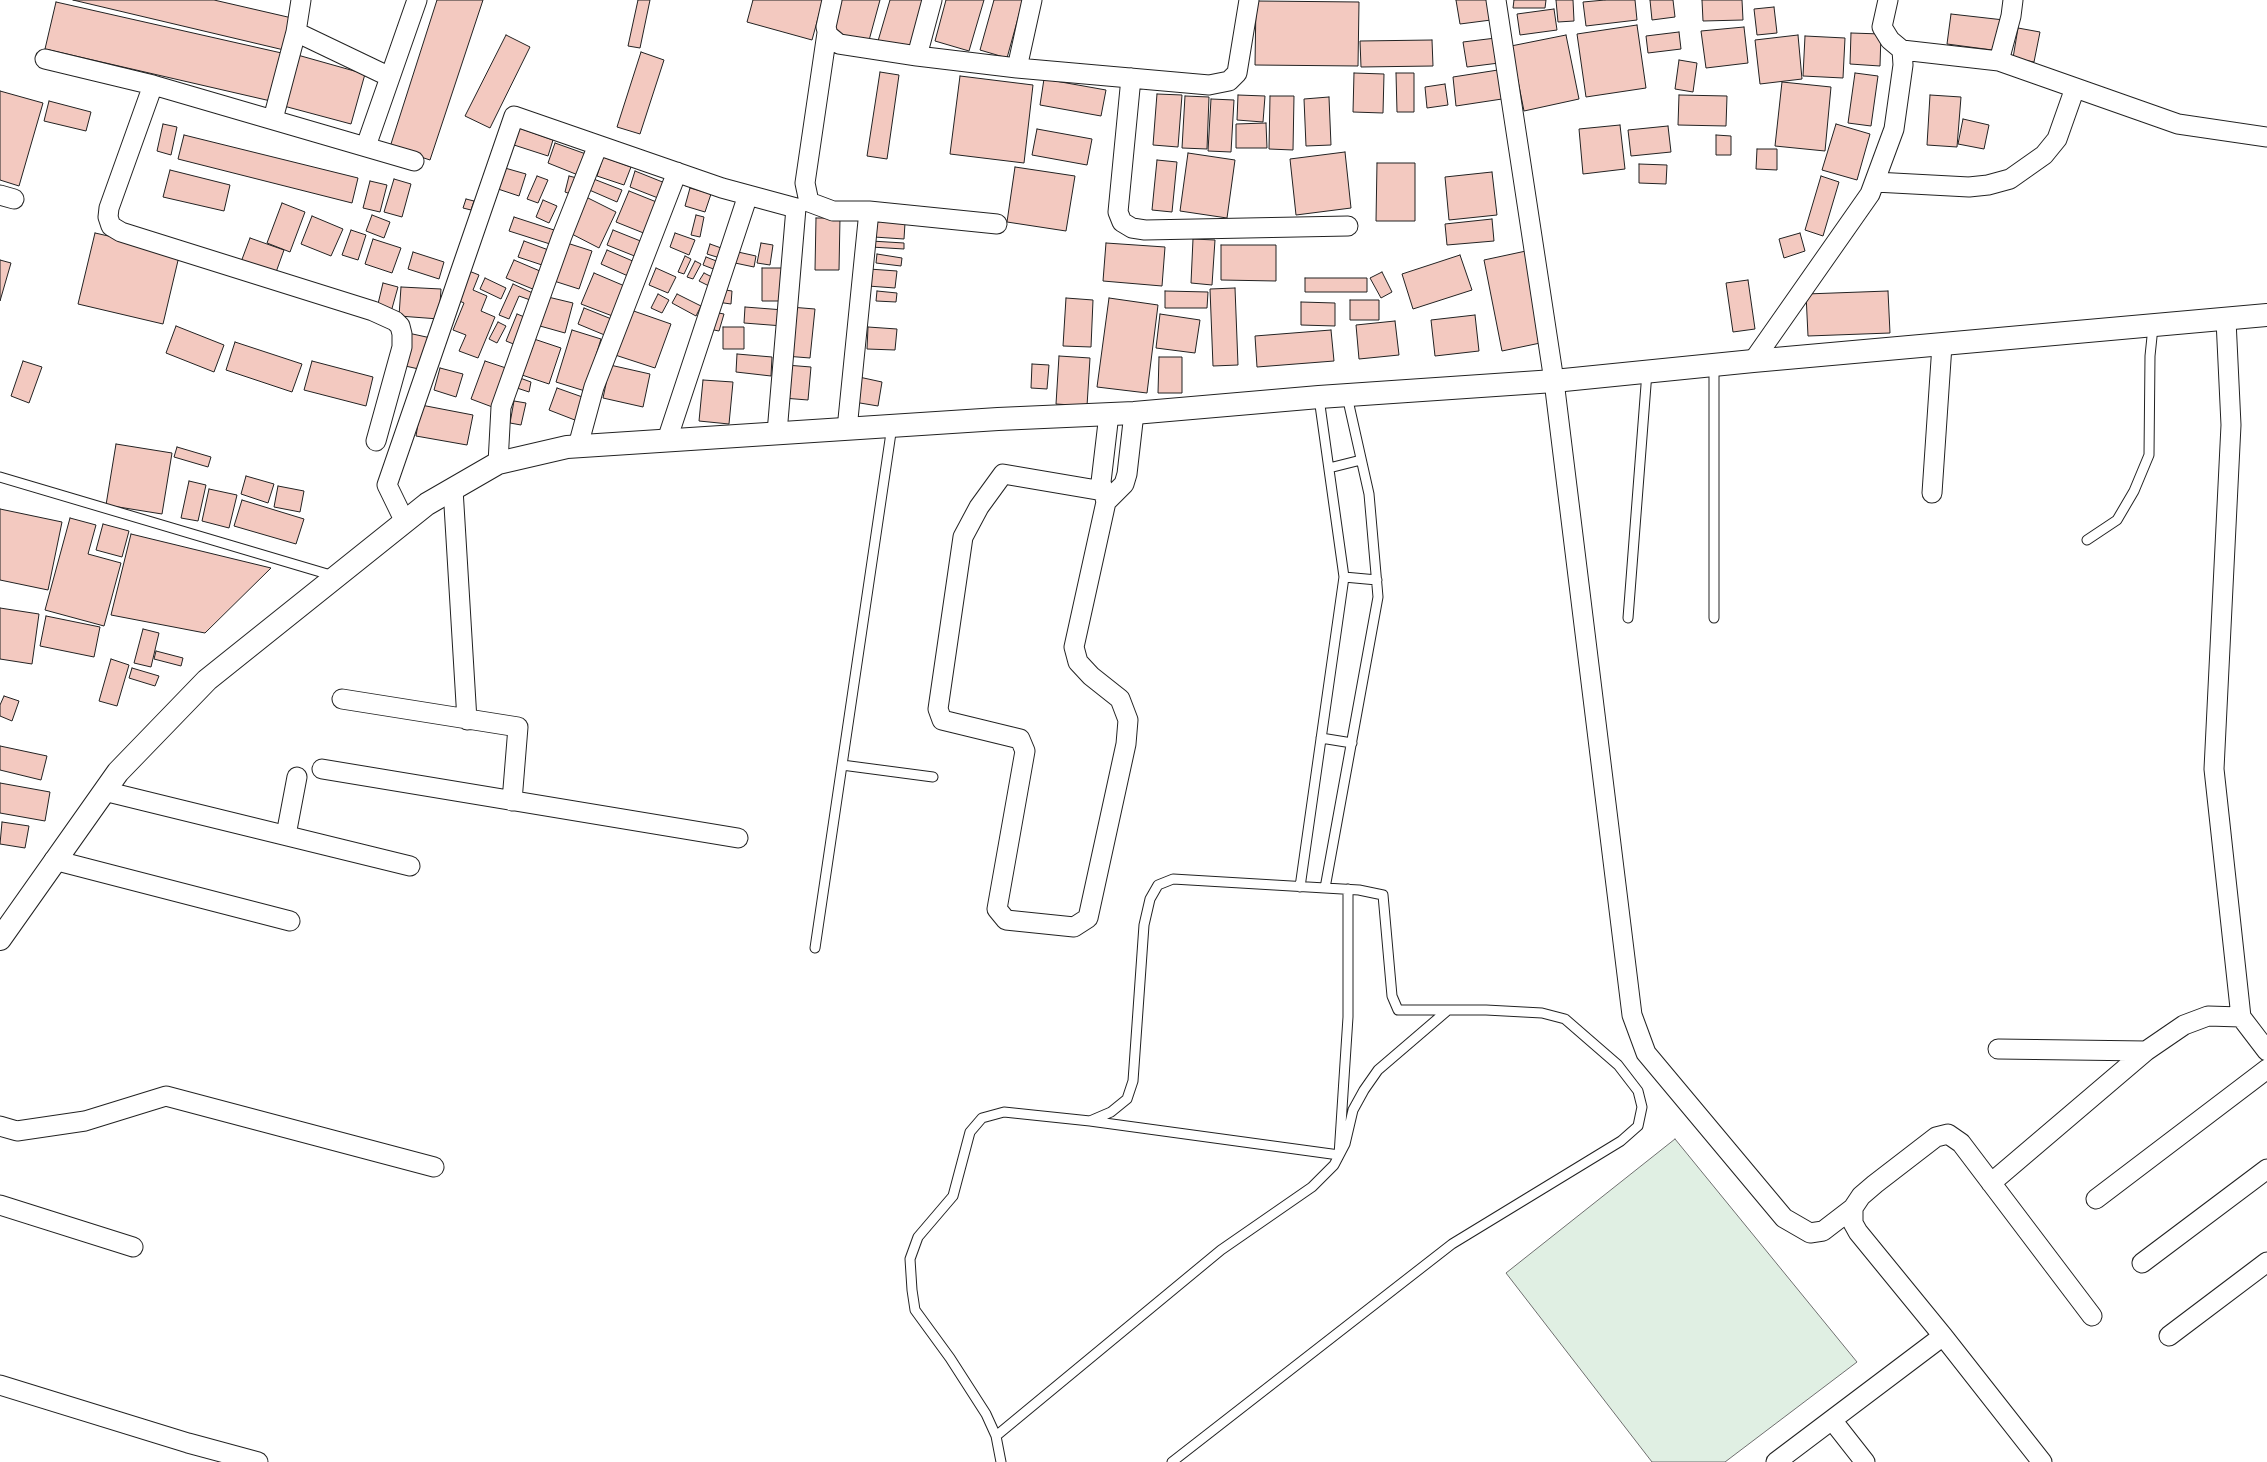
<!DOCTYPE html>
<html>
<head>
<meta charset="utf-8">
<style>
  body { margin:0 }
  canvas { display:block; background:#fff }
</style>
</head>
<body>
<canvas width="2267" height="1462"></canvas>
<script>
const g = document.querySelector('canvas').getContext('2d');
g.lineJoin = 'round';
function fillPath(path, color) { g.fillStyle = color; g.fill(path, 'evenodd'); }
const shape = rows => new Path2D(rows.map(r => 'M' + r).join(''));
function strokePath(path, color, width, dash) { g.strokeStyle = color; g.lineWidth = width; g.lineCap = dash ? 'butt' : 'round'; g.setLineDash(dash || []); g.stroke(path); }
const green = shape([
  [1675,1139,1857,1362,1725,1462,1652,1462,1506,1273,1675,1139]
]);
fillPath(green, '#e0efe3');
strokePath(green, '#6f6f6f', 1);
const building = shape([
  [73,0,214,0,292,18,284,50,73,0],
  [437,0,483,0,430,160,390,147,437,0],
  [638,0,650,0,640,48,628,46,638,0],
  [753,0,823,0,812,40,747,22,753,0],
  [838,0,880,0,868,44,829,33,838,0],
  [890,0,924,0,910,50,878,41,890,0],
  [946,0,984,0,969,51,935,41,946,0],
  [994,0,1023,0,1007,58,980,50,994,0],
  [1456,0,1488,0,1491,20,1460,24,1456,0],
  [1514,0,1546,0,1545,8,1513,8,1514,0],
  [1556,0,1573,0,1574,21,1558,22,1556,0],
  [1605,0,1635,0,1637,20,1586,26,1583,2,1605,0],
  [1650,0,1673,0,1675,17,1652,20,1650,0],
  [1702,0,1742,0,1743,20,1703,21,1702,0],
  [1256,1,1359,2,1358,66,1255,65,1256,1],
  [56,2,286,54,275,102,45,49,56,2],
  [1774,7,1777,33,1757,35,1754,9,1774,7],
  [1554,9,1557,30,1520,35,1517,14,1554,9],
  [1951,14,2004,20,2000,51,1947,44,1951,14],
  [1637,25,1646,88,1586,97,1577,34,1637,25],
  [1744,27,1748,63,1706,68,1701,31,1744,27],
  [2018,28,2040,32,2034,62,2013,58,2018,28],
  [1679,32,1681,49,1648,53,1646,36,1679,32],
  [1851,33,1881,34,1880,66,1850,64,1851,33],
  [506,35,530,47,490,128,465,116,506,35],
  [1566,35,1579,99,1524,111,1511,46,1566,35],
  [1798,35,1802,79,1760,84,1755,40,1798,35],
  [1805,36,1845,38,1843,78,1803,76,1805,36],
  [1496,38,1499,63,1467,67,1463,42,1496,38],
  [1432,40,1433,66,1361,67,1360,41,1432,40],
  [641,52,664,60,640,134,617,127,641,52],
  [294,54,365,74,351,124,280,105,294,54],
  [1679,60,1697,63,1693,92,1675,89,1679,60],
  [1498,70,1502,99,1456,106,1453,77,1498,70],
  [880,72,899,75,887,159,867,156,880,72],
  [1354,73,1384,74,1383,113,1353,112,1354,73],
  [1396,73,1414,73,1414,112,1397,112,1396,73],
  [1855,73,1878,76,1871,126,1848,123,1855,73],
  [960,76,1033,85,1024,163,950,154,960,76],
  [1044,79,1106,90,1101,116,1040,105,1044,79],
  [1782,82,1831,87,1825,151,1775,146,1782,82],
  [1445,84,1448,105,1427,108,1425,87,1445,84],
  [0,91,43,103,19,186,0,180,0,91],
  [1157,94,1182,95,1178,147,1153,145,1157,94],
  [1238,95,1265,96,1263,122,1237,120,1238,95],
  [1679,95,1727,96,1726,126,1678,125,1679,95],
  [1930,95,1961,97,1957,147,1927,145,1930,95],
  [1185,96,1209,97,1207,149,1182,148,1185,96],
  [1270,96,1294,96,1293,150,1269,149,1270,96],
  [1329,97,1331,145,1306,146,1304,99,1329,97],
  [1211,99,1234,100,1231,152,1208,151,1211,99],
  [49,101,91,112,86,131,44,121,49,101],
  [1963,119,1989,125,1984,149,1958,144,1963,119],
  [1266,123,1267,148,1236,148,1236,124,1266,123],
  [163,124,177,127,171,155,157,151,163,124],
  [1836,124,1870,134,1857,180,1822,170,1836,124],
  [1620,125,1625,169,1583,174,1579,129,1620,125],
  [1668,126,1671,152,1631,156,1628,130,1668,126],
  [519,128,553,140,548,156,514,145,519,128],
  [1037,129,1092,139,1087,165,1032,155,1037,129],
  [184,135,358,178,352,203,178,159,184,135],
  [1716,135,1731,136,1731,155,1716,155,1716,135],
  [555,143,586,154,578,175,548,163,555,143],
  [1757,149,1777,149,1777,170,1756,169,1757,149],
  [1345,152,1351,208,1296,215,1290,159,1345,152],
  [1188,153,1235,160,1227,218,1180,211,1188,153],
  [603,157,631,167,624,185,597,176,603,157],
  [1157,160,1177,162,1172,212,1152,210,1157,160],
  [1377,163,1415,163,1415,221,1376,221,1377,163],
  [1639,164,1667,165,1666,184,1639,183,1639,164],
  [1015,167,1075,176,1066,231,1007,222,1015,167],
  [505,168,526,174,519,196,498,189,505,168],
  [170,170,230,185,224,211,163,197,170,170],
  [635,171,665,183,658,198,630,187,635,171],
  [1492,172,1497,215,1449,220,1445,177,1492,172],
  [537,176,548,180,538,203,527,199,537,176],
  [569,176,581,179,576,196,565,192,569,176],
  [1821,176,1839,182,1823,236,1805,230,1821,176],
  [591,178,622,190,617,202,587,189,591,178],
  [394,179,411,184,402,217,384,212,394,179],
  [370,181,387,185,380,212,363,208,370,181],
  [690,188,711,194,705,212,685,206,690,188],
  [629,191,659,203,646,234,616,222,629,191],
  [584,196,616,212,599,248,566,231,584,196],
  [466,199,474,201,471,210,463,208,466,199],
  [543,200,557,206,549,223,536,217,543,200],
  [282,203,305,212,290,252,267,243,282,203],
  [372,215,390,222,384,238,366,231,372,215],
  [696,215,704,217,700,237,691,235,696,215],
  [312,216,343,229,331,256,301,244,312,216],
  [514,217,554,230,550,244,509,231,514,217],
  [816,218,840,218,839,270,815,270,816,218],
  [1492,219,1494,241,1447,245,1445,224,1492,219],
  [875,221,905,223,904,239,874,237,875,221],
  [351,230,366,235,358,260,342,255,351,230],
  [613,230,643,242,637,257,607,245,613,230],
  [95,233,180,252,163,324,78,304,95,233],
  [675,233,695,240,689,255,670,247,675,233],
  [1800,233,1805,251,1784,258,1779,239,1800,233],
  [250,238,284,250,275,275,241,262,250,238],
  [373,239,401,248,392,273,365,264,373,239],
  [1193,239,1215,240,1212,285,1191,283,1193,239],
  [524,241,554,252,548,267,518,257,524,241],
  [871,241,904,243,904,249,871,247,871,241],
  [567,243,592,251,579,289,554,281,567,243],
  [761,243,773,245,770,265,757,263,761,243],
  [1106,243,1165,247,1162,286,1103,281,1106,243],
  [710,244,724,249,720,258,707,254,710,244],
  [1221,245,1276,245,1276,281,1221,280,1221,245],
  [607,250,635,262,628,276,601,264,607,250],
  [1526,251,1545,342,1502,351,1484,260,1526,251],
  [413,252,444,262,439,279,408,269,413,252],
  [738,252,756,256,754,267,735,263,738,252],
  [877,254,902,258,901,266,876,263,877,254],
  [1460,255,1472,290,1413,309,1402,274,1460,255],
  [685,256,691,259,684,274,678,272,685,256],
  [706,257,719,262,716,270,703,265,706,257],
  [0,260,11,263,0,301,0,260],
  [514,260,547,274,540,292,506,278,514,260],
  [695,261,701,264,693,279,687,277,695,261],
  [656,268,676,277,668,293,649,285,656,268],
  [762,268,785,268,785,301,762,301,762,268],
  [464,269,479,275,473,290,487,296,481,311,495,317,478,358,459,351,466,335,453,330,464,303,453,298,464,269],
  [869,269,897,271,895,288,868,286,869,269],
  [1382,272,1392,292,1381,298,1370,278,1382,272],
  [594,273,627,287,615,317,581,304,594,273],
  [704,273,714,278,709,286,699,281,704,273],
  [485,278,506,288,501,299,480,289,485,278],
  [1305,278,1367,278,1367,292,1305,292,1305,278],
  [1748,280,1755,329,1733,332,1726,283,1748,280],
  [383,283,398,287,391,312,377,308,383,283],
  [513,284,537,295,533,301,519,296,509,319,499,315,513,284],
  [401,287,441,289,439,319,399,316,401,287],
  [1235,288,1238,365,1213,366,1210,289,1235,288],
  [719,289,732,291,731,304,717,302,719,289],
  [877,291,897,293,896,302,876,301,877,291],
  [1165,291,1208,292,1207,308,1165,308,1165,291],
  [1888,291,1890,333,1808,336,1806,294,1888,291],
  [658,294,669,300,662,313,651,308,658,294],
  [677,294,701,306,696,316,672,303,677,294],
  [548,297,573,303,565,333,540,326,548,297],
  [1066,298,1093,300,1091,347,1063,346,1066,298],
  [1109,298,1158,305,1147,393,1097,387,1109,298],
  [1350,300,1379,300,1379,320,1350,320,1350,300],
  [1301,302,1335,303,1335,326,1301,325,1301,302],
  [745,307,784,310,783,326,744,323,745,307],
  [790,307,815,309,810,358,785,356,790,307],
  [584,308,614,320,607,336,578,324,584,308],
  [625,308,671,324,655,368,609,353,625,308],
  [713,312,724,314,719,331,709,329,713,312],
  [517,314,527,318,516,345,506,341,517,314],
  [1160,314,1200,320,1195,353,1156,348,1160,314],
  [1475,315,1479,351,1435,356,1431,320,1475,315],
  [1395,321,1399,355,1359,359,1356,325,1395,321],
  [498,322,506,326,497,343,489,339,498,322],
  [176,326,224,345,214,372,166,353,176,326],
  [723,327,744,327,744,349,723,349,723,327],
  [868,327,897,329,895,350,867,349,868,327],
  [572,330,601,339,585,391,556,382,572,330],
  [1331,330,1334,361,1257,367,1255,336,1331,330],
  [408,333,431,338,423,370,401,365,408,333],
  [531,338,561,348,549,384,519,374,531,338],
  [235,342,302,364,292,392,226,370,235,342],
  [737,354,772,357,771,376,736,372,737,354],
  [1059,356,1090,358,1087,406,1056,404,1059,356],
  [1159,357,1182,357,1182,393,1158,393,1159,357],
  [23,361,42,367,29,403,11,396,23,361],
  [312,361,373,377,366,406,304,390,312,361],
  [485,361,509,369,495,408,471,399,485,361],
  [1032,364,1049,365,1047,389,1031,388,1032,364],
  [610,365,650,374,643,407,603,398,610,365],
  [786,365,811,367,808,400,783,398,786,365],
  [440,368,463,374,456,397,434,390,440,368],
  [859,377,882,382,878,406,854,402,859,377],
  [520,378,531,382,529,392,517,388,520,378],
  [703,380,733,382,729,424,699,421,703,380],
  [557,388,588,399,580,422,549,410,557,388],
  [514,401,526,403,521,425,510,423,514,401],
  [421,405,473,415,467,445,416,436,421,405],
  [116,444,172,453,162,514,106,505,116,444],
  [177,447,211,457,208,467,174,457,177,447],
  [246,476,274,484,268,503,241,494,246,476],
  [189,481,206,485,198,521,181,518,189,481],
  [278,486,304,491,300,512,274,507,278,486],
  [209,489,237,495,229,528,202,521,209,489],
  [242,500,304,519,296,544,234,526,242,500],
  [0,509,62,522,48,590,0,580,0,509],
  [70,518,96,525,88,554,121,563,104,626,45,610,70,518],
  [103,524,129,531,122,557,96,550,103,524],
  [131,534,271,568,205,633,111,615,131,534],
  [0,608,39,614,32,664,0,659,0,608],
  [46,616,100,627,94,657,40,646,46,616],
  [143,629,159,633,151,667,134,663,143,629],
  [156,651,183,658,181,666,154,659,156,651],
  [111,659,129,665,117,706,99,701,111,659],
  [132,668,159,676,155,686,129,678,132,668],
  [4,696,19,701,12,721,0,716,0,705,4,696],
  [0,746,47,756,41,780,0,770,0,746],
  [0,783,50,792,45,821,0,813,0,783],
  [2,822,29,826,25,848,0,844,2,822]
]);
fillPath(building, '#f3c9c0');
strokePath(building, '#222', 1);
const service = shape([
  [1329,468,1361,460],
  [0,477,334,576],
  [2087,540,2117,520,2134,491,2149,455,2150,356,2153,327],
  [1344,577,1377,580],
  [1628,618,1647,372],
  [1714,618,1714,365],
  [1321,738,1352,743],
  [842,765,933,777],
  [1300,887,1344,577,1319,398],
  [815,948,892,426],
  [1090,1121,1339,1155,1348,1017,1348,889],
  [996,1436,1221,1250,1312,1187,1334,1165,1345,1144,1353,1110,1364,1090,1378,1070,1448,1010],
  [1001,1462,996,1436,986,1414,950,1358,915,1310,912,1290,910,1259,918,1237,953,1196,970,1132,982,1118,1004,1112,1090,1121,1111,1112,1127,1099,1133,1081,1144,925,1150,899,1158,885,1173,879,1325,888],
  [1172,1462,1452,1244,1621,1141,1638,1126,1642,1107,1638,1091,1618,1065,1565,1019,1542,1013,1486,1010,1398,1010,1392,996,1383,895,1359,890,1325,888,1378,597,1369,494,1347,396]
]);
const minor = shape([
  [832,0,826,27,828,35,839,44,917,56,1017,68],
  [1032,0,1017,68,1209,85,1229,81,1237,73,1249,0],
  [1496,0,1554,381,1632,1015,1646,1053,1784,1218,1810,1233,1823,1231,1853,1208],
  [1888,0,1882,27,1890,40,1902,50,1999,61,2178,124,2267,137],
  [296,32,390,77],
  [827,33,805,183,809,202,833,211,869,211,997,224],
  [917,56,932,0],
  [45,59,153,85,414,161],
  [1999,61,2011,16,2013,0],
  [1131,78,1118,212,1122,222,1132,228,1145,230,1348,226],
  [153,85,109,208,108,217,111,226,121,232,373,311,395,321,400,326,402,334,402,347,376,441],
  [273,119,296,32,301,0],
  [366,146,417,0],
  [1875,182,1969,187,1988,185,2010,179,2044,155,2057,139,2075,88],
  [0,195,14,199],
  [2226,320,2231,425,2214,769,2241,1017,2267,1051],
  [1753,361,1870,194,1894,129,1903,65,1902,50],
  [847,429,869,211],
  [667,440,748,195],
  [578,446,594,387,677,172],
  [498,463,501,407,562,236,598,145],
  [453,489,467,720],
  [1103,491,1003,474,979,507,963,537,938,709,942,720,1020,739,1025,751,997,909,1006,920,1074,927,1088,918,1126,744,1128,720,1120,699,1091,676,1078,662,1074,647,1106,502,1101,482,1109,414],
  [1932,493,1942,345],
  [1106,502,1124,484,1127,474,1134,413],
  [405,522,387,485,514,116,722,188,796,208,777,433],
  [342,699,518,727,512,801],
  [322,769,738,838],
  [104,791,410,866],
  [286,835,297,777],
  [54,860,290,921],
  [1998,1049,2146,1051],
  [0,1126,17,1131,85,1121,166,1096,434,1167],
  [1991,1183,2146,1051,2184,1025,2208,1016,2241,1017],
  [2096,1199,2267,1069],
  [0,1205,133,1247],
  [2142,1263,2267,1169],
  [2169,1336,2267,1262],
  [0,1385,188,1443,258,1462],
  [1832,1420,1865,1462],
  [1776,1462,1943,1336],
  [2042,1462,1943,1336,1858,1232,1853,1223,1853,1208,1861,1196,1875,1184,1936,1137,1948,1134,1961,1143,2092,1316]
]);
const tertiary = shape([
  [0,939,118,772,207,680,427,504,498,463,567,447,998,419,1134,413,1319,397,1554,381,1753,361,2267,315]
]);
strokePath(service, '#222', 11);
strokePath(minor, '#222', 21);
strokePath(tertiary, '#222', 24);
strokePath(service, '#fff', 9);
strokePath(minor, '#fff', 19);
strokePath(tertiary, '#fff', 22);
</script>
</body>
</html>
